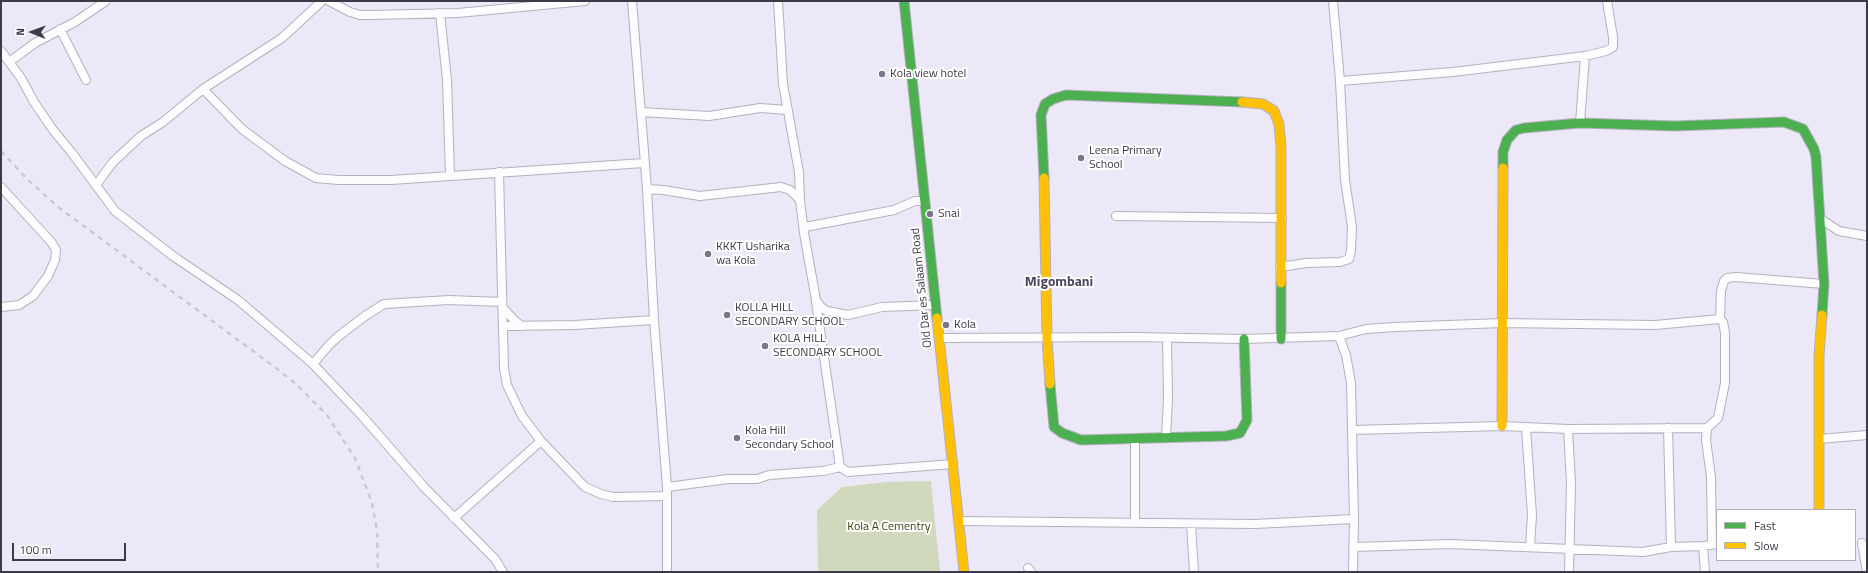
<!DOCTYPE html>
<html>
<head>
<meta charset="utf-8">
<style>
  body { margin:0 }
  #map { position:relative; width:1868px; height:573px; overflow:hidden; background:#ede8f8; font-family:"Titillium Web",sans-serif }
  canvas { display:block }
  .frame { position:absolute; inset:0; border:2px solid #3d3947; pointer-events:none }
  .legend { position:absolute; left:1716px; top:509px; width:140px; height:52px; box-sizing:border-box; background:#fff; border:1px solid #b1b0b5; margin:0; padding:5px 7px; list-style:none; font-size:12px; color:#3d3947 }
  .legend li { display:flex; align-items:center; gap:8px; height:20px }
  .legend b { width:20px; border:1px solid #b1b0b5 }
  .north { position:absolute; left:12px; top:12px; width:40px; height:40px; -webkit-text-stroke:3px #fff; paint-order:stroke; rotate:271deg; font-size:11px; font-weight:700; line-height:16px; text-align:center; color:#3d3947 }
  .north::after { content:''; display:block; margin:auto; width:14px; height:18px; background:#3d3947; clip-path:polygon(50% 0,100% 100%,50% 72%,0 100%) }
  .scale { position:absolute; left:12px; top:543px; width:114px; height:18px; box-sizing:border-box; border:2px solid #3d3947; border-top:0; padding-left:5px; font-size:12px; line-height:14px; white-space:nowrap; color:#3d3947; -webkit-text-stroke:3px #fff; paint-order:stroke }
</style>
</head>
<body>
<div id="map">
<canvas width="1868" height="573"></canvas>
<div class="frame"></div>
<ul class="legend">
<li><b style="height:5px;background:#4caf50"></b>Fast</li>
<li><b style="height:5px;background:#ffc107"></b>Slow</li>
</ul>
<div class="north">N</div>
<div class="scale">100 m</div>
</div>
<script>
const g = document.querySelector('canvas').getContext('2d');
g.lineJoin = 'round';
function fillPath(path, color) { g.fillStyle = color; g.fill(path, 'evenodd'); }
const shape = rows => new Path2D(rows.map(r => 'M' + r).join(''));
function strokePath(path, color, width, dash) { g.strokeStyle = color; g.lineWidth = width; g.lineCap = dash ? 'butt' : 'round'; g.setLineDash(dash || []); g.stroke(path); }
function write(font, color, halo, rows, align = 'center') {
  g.font = font + ' "Titillium Web",sans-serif'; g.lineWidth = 4; g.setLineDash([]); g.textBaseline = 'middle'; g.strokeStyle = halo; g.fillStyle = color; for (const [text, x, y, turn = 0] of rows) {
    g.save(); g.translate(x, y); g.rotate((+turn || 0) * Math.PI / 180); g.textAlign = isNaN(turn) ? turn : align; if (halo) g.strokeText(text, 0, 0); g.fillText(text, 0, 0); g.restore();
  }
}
fillPath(shape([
  [931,481,940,572,818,572,817,510,842,487,887,482]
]), '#d1d9bc');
const street = shape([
  [329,1,350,12,360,15,370,15,458,13,585,1],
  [632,1,647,189,654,320,667,487,667,572],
  [778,1,783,84,799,172,800,200,804,233,816,300,821,307,827,311,848,315,882,307,936,305],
  [440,13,447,80,450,175],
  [60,29,86,80],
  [1,51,21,78,34,102,53,130,72,153,115,211,173,256,238,300,313,364,363,417,424,487,495,559,503,572],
  [9,62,35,43,75,22,106,1],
  [1340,81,1453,72,1585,56,1606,51,1613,47,1613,37,1607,1],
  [203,89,242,129,285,161,316,178,338,180,391,180,644,163],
  [641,112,709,116,760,108,788,110],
  [1580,123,1585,56],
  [499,172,504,368,507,385,522,416,541,441,585,487,601,494,613,497,667,496],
  [96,185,113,162,141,136,163,122,203,89,282,38,322,1],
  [1,187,52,243,56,250,55,260,48,276,33,296,19,305,1,307],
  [647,189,663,190,700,196,781,187,790,190,800,200],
  [1116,216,1282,218],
  [1819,218,1839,231,1867,236],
  [805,227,894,210,915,201,925,201],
  [1280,267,1306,263,1340,262,1349,259,1351,251,1352,227,1345,180,1340,81,1333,1],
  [816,302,840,467],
  [503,308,515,321,522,326],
  [504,326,575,325,654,320],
  [1339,336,1366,329,1395,327,1502,323,1655,325,1720,319],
  [940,338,1136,337,1244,339,1339,336,1346,355,1351,383,1354,519,1353,572],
  [313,364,329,345,340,335,365,316,384,304,449,300,502,302],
  [1526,428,1532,515,1530,547],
  [1668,428,1671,547],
  [1707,428,1706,440,1711,477,1712,544],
  [1568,429,1571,482,1569,572],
  [1352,430,1502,426,1568,429,1707,428,1718,418,1725,383,1725,333,1723,322,1720,319,1721,291,1724,281,1727,278,1736,277,1824,284],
  [1166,438,1168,398,1167,338],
  [1819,439,1867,435],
  [667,487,728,479,757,479,769,475,823,471,840,467,848,472,953,464],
  [454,518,541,441],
  [959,521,1255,524,1354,519],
  [1135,523,1135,438],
  [1191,524,1194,572],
  [1862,543,1867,572],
  [1703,546,1705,572],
  [1353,547,1450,544,1643,552,1671,547,1703,546,1717,544],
  [1028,568,1031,572]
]);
const fast = shape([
  [904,1,937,318],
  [1503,168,1503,152,1507,140,1516,130,1524,128,1580,123,1675,126,1784,122,1803,129,1814,149,1816,157,1824,284,1822,315],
  [1044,178,1041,115,1045,104,1053,99,1066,95,1242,102],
  [1281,283,1281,339],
  [1050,384,1054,427,1062,433,1081,440,1226,436,1240,433,1247,420,1244,339]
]);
const slow = shape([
  [1242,102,1263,104,1274,111,1279,124,1281,147,1281,283],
  [1044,178,1047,338,1050,384],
  [937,318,964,572],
  [1502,426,1503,168],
  [1819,510,1819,356,1822,315]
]);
strokePath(street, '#b4b0bd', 10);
strokePath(fast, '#b4b0bd', 11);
strokePath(slow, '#b4b0bd', 11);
strokePath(street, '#fcfcfe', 8);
strokePath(fast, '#4caf50', 9);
strokePath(slow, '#ffc107', 9);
strokePath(shape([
  [1,151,26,178,58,207,276,368,296,384,327,415,355,458,372,503,377,530,378,572]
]), '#cac9ce', 2.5, [5, 5]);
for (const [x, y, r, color] of [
  [882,74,4,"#7b7685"],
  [1081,158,4,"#7b7685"],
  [930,214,4,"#7b7685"],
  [708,254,4,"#7b7685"],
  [727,315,4,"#7b7685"],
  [946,325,4,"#7b7685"],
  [765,346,4,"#7b7685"],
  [737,438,4,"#7b7685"]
]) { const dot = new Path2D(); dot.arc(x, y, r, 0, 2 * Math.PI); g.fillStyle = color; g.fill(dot); strokePath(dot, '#fff', 1.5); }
write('12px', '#3d3947', '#fff', [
  ["Kola view hotel",890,74],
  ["Leena Primary",1089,151],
  ["School",1089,165],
  ["Snai",938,214],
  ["KKKT Usharika",716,247],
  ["wa Kola",716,261],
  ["KOLLA HILL",735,308],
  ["SECONDARY SCHOOL",735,322],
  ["Kola",954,325],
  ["KOLA HILL",773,339],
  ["SECONDARY SCHOOL",773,353],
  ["Kola Hill",745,431],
  ["Secondary School",745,445]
], 'left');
write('12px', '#3d3947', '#fff', [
  ["Old Dar es Salaam Road",922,288,-96]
]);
write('12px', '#354108', '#fff', [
  ["Kola A Cementry",889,527]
]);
write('bold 14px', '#4e4561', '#fff', [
  ["Migombani",1059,283]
]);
</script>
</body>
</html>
